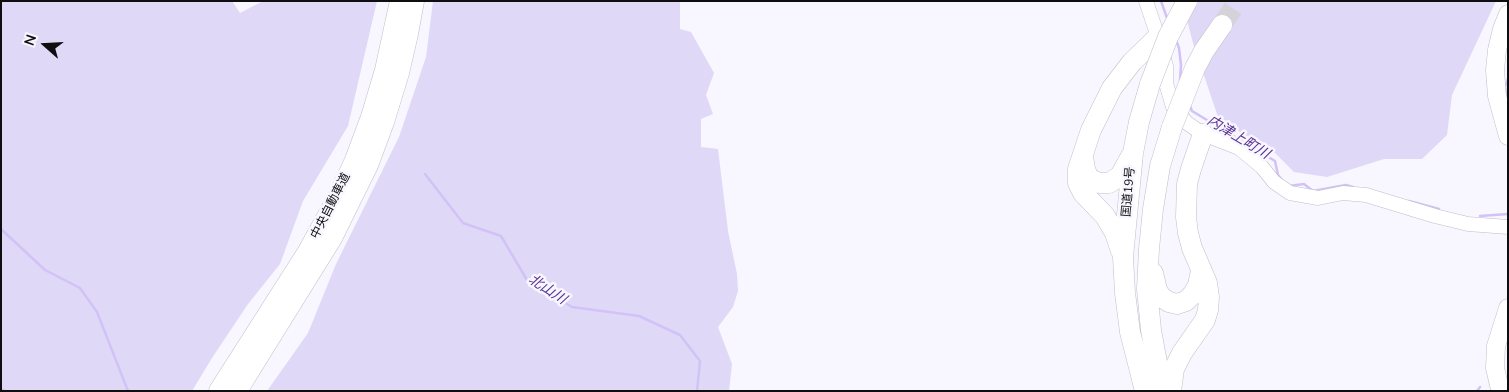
<!DOCTYPE html>
<html>
<head>
<meta charset="utf-8">
<style>
  body { margin:0 }
  #map { position:relative; width:1509px; height:392px; overflow:hidden; background:#f8f6fe; font-family:"Nunito Sans",sans-serif }
  canvas { display:block }
  .frame { position:absolute; inset:0; border:2px solid #0e0e10; pointer-events:none }
  .north { position:absolute; left:20px; top:20px; width:50px; height:50px; -webkit-text-stroke:4px #f8f6fe; paint-order:stroke; rotate:289deg; font-size:14px; font-weight:700; line-height:20px; text-align:center; color:#0e0e10 }
  .north::after { content:''; display:block; margin:auto; width:18px; height:22px; background:#0e0e10; clip-path:polygon(50% 0,100% 100%,50% 72%,0 100%) }
</style>
</head>
<body>
<div id="map">
<canvas width="1509" height="392"></canvas>
<div class="frame"></div>
<div class="north">N</div>
</div>
<script>
const g = document.querySelector('canvas').getContext('2d');
g.lineJoin = 'round';
function fillPath(path, color) { g.fillStyle = color; g.fill(path, 'evenodd'); }
const shape = rows => new Path2D(rows.map(r => 'M' + r).join(''));
function strokePath(path, color, width, dash) { g.strokeStyle = color; g.lineWidth = width; g.lineCap = dash ? 'butt' : 'round'; g.setLineDash(dash || []); g.stroke(path); }
function write(font, color, halo, rows, align = 'center') {
  g.font = font + ' "Nunito Sans","Noto Sans JP",sans-serif'; g.lineWidth = 5; g.setLineDash([]); g.textBaseline = 'middle'; g.strokeStyle = halo; g.fillStyle = color; for (const [text, x, y, turn = 0] of rows) {
    g.save(); g.translate(x, y); g.rotate((+turn || 0) * Math.PI / 180); g.textAlign = isNaN(turn) ? turn : align; if (halo) g.strokeText(text, 0, 0); g.fillText(text, 0, 0); g.restore();
  }
}
fillPath(shape([
  [1,1,232,1,240,13,263,1,377,1,348,126,303,201,280,264,248,304,212,358,192,391,1,391],
  [433,1,680,1,680,29,691,32,714,73,706,95,713,114,701,119,701,147,718,149,728,231,737,274,738,291,733,307,718,327,732,364,729,391,267,391,308,333,336,264,399,137,426,57],
  [1182,1,1496,1,1452,95,1447,135,1422,159,1384,159,1327,177,1294,172,1273,151,1219,120,1193,43]
]), '#e0d8f7');
strokePath(shape([
  [1161,1,1167,18],
  [1176,40,1179,48,1181,65,1180,81],
  [1508,79,1505,87,1508,99],
  [1190,106,1192,111,1275,161,1278,175,1283,181],
  [425,174,463,223,501,236,527,280,572,307,639,316,680,335,700,361,697,391],
  [1289,186,1304,184,1313,191,1346,185,1353,187],
  [1409,201,1439,209],
  [1480,216,1508,214],
  [1,229,45,270,80,288,97,312,128,391],
  [1,389,5,391],
  [1477,391,1480,387]
]), '#d2c2f7', 2.5);
strokePath(shape([
  [1222,25,1238,1]
]), '#d5d3da', 20, [20, 10]);
const minor = shape([
  [1146,1,1158,37,1166,66,1166,83,1173,107,1187,123,1203,134,1239,148,1262,167,1274,182,1290,193,1318,198,1343,193,1366,195,1435,216,1468,224,1508,227]
]);
const major = shape([
  [1508,14,1502,29,1497,50,1495,70,1497,96,1508,136],
  [1502,391,1499,385,1495,368,1496,346,1508,308]
]);
const highway = shape([
  [1083,157,1085,169,1088,177,1094,181,1100,183,1109,183,1120,176,1131,156],
  [1121,251,1115,233,1105,216,1083,193,1078,183,1078,169,1091,130,1112,88,1132,62,1158,37],
  [1153,273,1157,290,1161,297,1169,302,1177,304,1186,301,1193,294,1198,285,1201,271],
  [219,391,307,253,339,195,355,160,371,117,385,70,400,1],
  [237,391,332,238,368,165,384,122,399,73,408,34,414,1],
  [1145,391,1130,332,1125,293,1123,257,1133,153,1139,122,1150,84],
  [1163,391,1160,379,1151,330,1147,289,1149,249,1153,209,1160,166,1172,127],
  [1171,391,1174,369,1182,353,1205,320,1208,310,1209,297,1207,283,1192,248,1188,233,1186,217,1187,184,1191,169,1203,134]
]);
strokePath(minor, '#c0bec6', 15);
strokePath(major, '#c0bec6', 19);
strokePath(highway, '#c0bec6', 21);
strokePath(minor, '#fff', 14);
strokePath(major, '#fff', 18);
strokePath(highway, '#fff', 20);
const highwayBridge = shape([
  [1150,84,1168,37,1187,1],
  [1172,127,1195,68,1204,51,1222,25]
]);
strokePath(highwayBridge, '#c0bec6', 21, []);
strokePath(highwayBridge, '#fff', 20);
write('12px', '#0e0e10', '#f8f6fe', [
  ["国道19号",1129,192,-85],
  ["中央自動車道",331,206,-63]
]);
write('italic 14px', '#593194', '#f8f6fe', [
  ["内津上町川",1238,138,31],
  ["北山川",547,290,33]
]);
</script>
</body>
</html>
